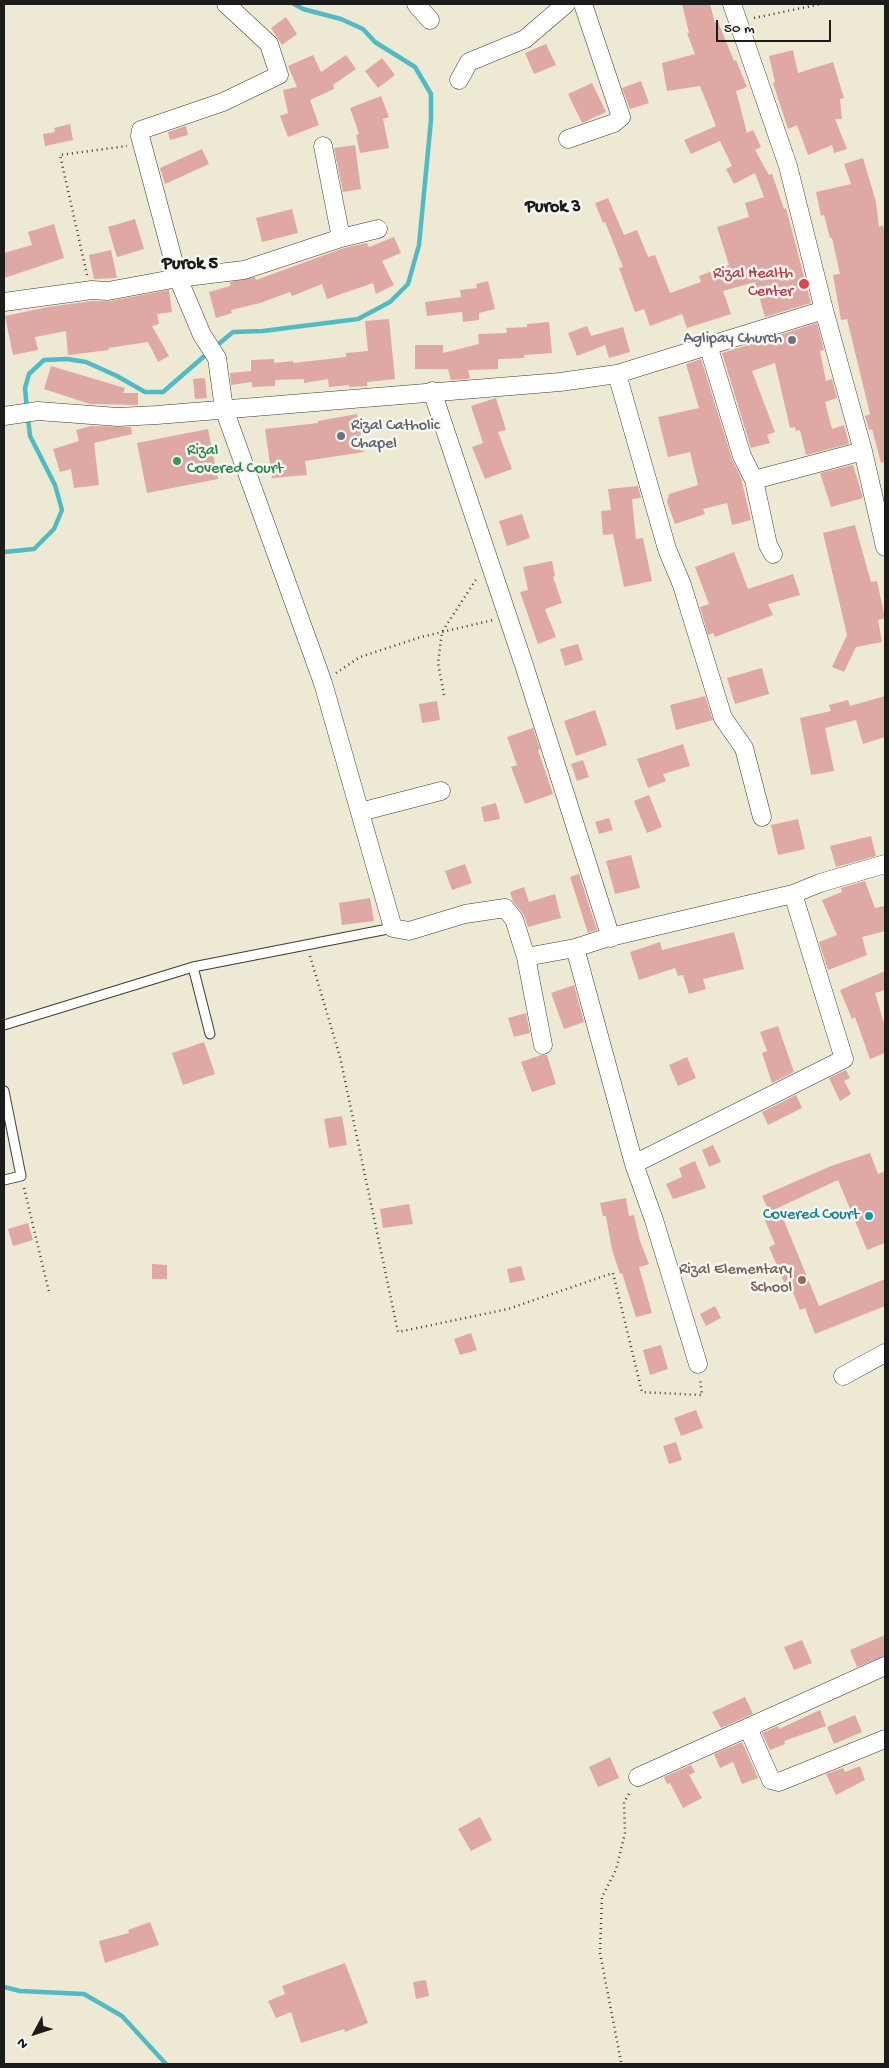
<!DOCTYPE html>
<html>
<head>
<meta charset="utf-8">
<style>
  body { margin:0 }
  #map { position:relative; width:889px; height:2068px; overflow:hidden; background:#eee9d2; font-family:"Gochi Hand",sans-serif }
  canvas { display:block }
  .frame { position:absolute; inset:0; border:5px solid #1c1c1c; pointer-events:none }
  .north { position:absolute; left:10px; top:2008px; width:50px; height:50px; -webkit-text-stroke:4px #f6f6f2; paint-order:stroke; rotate:230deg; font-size:14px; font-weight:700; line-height:20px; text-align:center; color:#1c1c1c }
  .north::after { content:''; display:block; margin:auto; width:18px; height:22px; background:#1c1c1c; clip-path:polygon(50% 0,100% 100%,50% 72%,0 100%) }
  .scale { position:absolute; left:716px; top:20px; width:115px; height:22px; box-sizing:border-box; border:2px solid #1c1c1c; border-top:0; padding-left:6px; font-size:15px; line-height:18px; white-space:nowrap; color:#1c1c1c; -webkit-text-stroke:4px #f6f6f2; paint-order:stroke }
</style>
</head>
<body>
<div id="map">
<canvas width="889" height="2068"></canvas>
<div class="frame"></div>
<div class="north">N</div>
<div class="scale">50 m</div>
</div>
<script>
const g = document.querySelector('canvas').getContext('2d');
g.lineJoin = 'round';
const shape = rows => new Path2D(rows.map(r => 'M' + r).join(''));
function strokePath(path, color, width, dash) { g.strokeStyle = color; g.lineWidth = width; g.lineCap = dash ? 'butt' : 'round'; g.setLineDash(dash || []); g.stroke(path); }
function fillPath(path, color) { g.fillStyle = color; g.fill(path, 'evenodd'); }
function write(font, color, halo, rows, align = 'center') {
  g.font = font + ' "Gochi Hand",sans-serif'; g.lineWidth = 5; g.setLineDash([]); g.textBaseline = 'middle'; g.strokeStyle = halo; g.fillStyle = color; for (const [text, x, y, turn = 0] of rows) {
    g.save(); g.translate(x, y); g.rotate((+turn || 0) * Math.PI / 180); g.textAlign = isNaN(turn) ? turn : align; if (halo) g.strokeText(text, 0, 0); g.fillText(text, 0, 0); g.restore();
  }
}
strokePath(shape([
  [215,347,233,332,263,331,358,319,390,302,408,284,419,245,431,120,431,94,415,67,375,42,363,29,341,19,303,9,294,4],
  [27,410,25,388,29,374,44,360,67,359,86,362,117,376,145,392,163,392,209,352],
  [4,552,34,549,54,529,62,510,55,485,30,436,28,418],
  [4,1987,20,1991,84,1994,122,2016,166,2064]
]), '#4ebcc7', 4.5);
fillPath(shape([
  [682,4,710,4,715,23,718,22,734,61,736,60,747,87,736,91,747,133,753,130,761,147,755,150,769,175,772,174,784,209,786,208,811,303,765,317,755,282,723,291,731,314,687,328,682,314,650,326,644,309,635,312,619,268,623,267,605,222,603,223,595,203,608,198,624,235,637,230,648,257,655,255,670,293,701,282,699,276,729,265,717,227,749,217,745,203,764,197,755,173,734,184,726,169,732,166,720,141,691,154,684,140,716,126,700,86,667,91,662,63,695,54,687,33,689,33],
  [286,17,297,34,282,45,271,28],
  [546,44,556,65,534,74,525,53],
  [793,50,798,73,833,62,844,98,840,99,842,119,835,119,847,149,834,153,832,145,808,155,797,125,788,129,773,83,775,82,769,56],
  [313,55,321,72,346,55,356,69,333,85,334,89,310,100,319,125,288,137,280,116,288,113,283,90,297,87,288,66],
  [382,58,395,75,378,88,365,71],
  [641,81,649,103,630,109,622,88],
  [592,83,606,112,582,123,568,94],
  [381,96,389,117,383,119,389,148,360,153,356,135,359,134,350,108],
  [70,124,73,140,45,146,43,134,55,132,54,128],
  [186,126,188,135,170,140,168,132],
  [355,145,361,189,343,192,334,148],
  [202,149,209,164,165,184,160,168],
  [863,158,876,202,879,227,883,225,885,235,885,462,881,463,872,429,869,430,865,416,870,414,847,319,841,320,833,275,840,274,832,238,830,238,824,215,821,216,816,192,851,184,844,164],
  [292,209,298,233,262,242,256,218],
  [135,219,144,249,117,257,108,227],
  [54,224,64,258,4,278,4,253,32,245,28,232],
  [394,237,401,253,382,261,394,285,376,294,373,283,327,299,322,284,292,296,290,292,260,303,231,310,232,313,216,318,209,292,230,286,230,282,255,277,256,280,344,248,367,243,369,247],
  [111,250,117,278,94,279,89,255],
  [488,281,495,309,479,313,479,320,463,322,462,312,427,316,425,302,461,297,460,290,477,288,476,284],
  [169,290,172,312,157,314,159,324,152,326,169,356,158,362,148,342,108,348,109,350,68,355,66,331,35,337,38,350,13,355,5,316,48,307,92,301,110,301],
  [389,319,395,379,367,382,367,386,349,387,349,385,329,387,328,379,304,383,304,379,275,380,275,386,252,387,252,382,231,385,230,373,251,371,251,360,274,359,274,363,293,361,293,363,346,357,346,353,368,351,365,321],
  [549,322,552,353,524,355,524,358,498,359,498,369,468,370,470,378,467,379,451,380,448,369,415,369,415,345,443,345,443,353,479,344,478,334,507,333,506,328,527,327,527,324],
  [817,323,824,350,820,351,826,381,832,379,837,398,825,402,832,429,844,425,849,444,806,455,800,430,796,431,795,427,790,428,775,363,752,371,775,432,767,435,770,443,751,448,722,353],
  [587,326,591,336,623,327,630,352,609,358,605,345,577,356,568,333],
  [701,359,732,459,741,478,751,520,732,525,727,503,703,509,705,514,675,524,667,502,669,494,698,485,690,452,668,457,658,417,699,408,686,364],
  [51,366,125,388,123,393,138,393,138,405,90,404,44,389],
  [205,378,207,398,195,399,193,379],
  [496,398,506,430,498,432,512,469,485,479,472,447,483,443,471,406],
  [357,414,364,452,305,461,307,475,272,478,265,429,318,423,318,421],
  [91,426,131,427,132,434,94,443,99,485,74,488,71,469,60,472,53,449,79,441,76,430],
  [208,429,218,479,147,493,137,443],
  [853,465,863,498,831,507,820,473],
  [638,486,641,498,632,499,636,539,643,538,652,581,624,587,613,534,603,535,601,511,611,510,608,489],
  [522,514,530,538,507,546,499,521],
  [855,525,871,582,877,581,885,618,878,620,882,642,856,647,844,672,832,667,847,635,823,533],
  [734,552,748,589,793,574,800,595,768,604,773,615,715,637,713,633,708,635,700,607,709,604,695,567],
  [552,561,555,576,553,577,562,603,545,609,556,637,538,644,520,592,528,590,523,567],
  [578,644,583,660,565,666,560,649],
  [762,668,769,694,735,704,727,678],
  [705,696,713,720,676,730,670,705],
  [885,696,885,737,863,744,856,720,825,728,834,771,811,775,800,718,831,711,829,705,848,700,850,706],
  [437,701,440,720,422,723,419,704],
  [595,710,607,745,576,756,564,721],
  [533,728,540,749,538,750,553,794,525,804,511,767,517,765,507,737],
  [683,744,690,766,663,774,666,781,648,788,637,759],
  [583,760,589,777,577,781,571,764],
  [649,795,662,827,647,833,634,801],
  [496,803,500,819,484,822,481,807],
  [609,818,613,830,599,834,595,822],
  [798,819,805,849,778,855,771,825],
  [871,836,876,856,836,867,830,846],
  [631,855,640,888,615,894,606,861],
  [465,864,472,883,452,890,445,871],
  [579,874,597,930,588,933,570,877],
  [865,881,875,908,884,906,885,931,862,937,867,955,828,970,819,942,837,935,822,900,842,892,841,888],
  [524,887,529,902,555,894,561,918,528,927,524,915,513,901,510,892],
  [370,898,374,921,342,925,339,903],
  [734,932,744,969,703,979,706,989,689,994,683,975,678,976,675,968,639,980,630,952,660,942,662,950],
  [885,971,885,990,875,993,885,1027,885,1053,870,1059,855,1017,852,1019,840,990],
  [574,985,584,1022,564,1029,551,993],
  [526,1013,530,1033,514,1037,508,1018],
  [778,1026,794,1072,772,1083,762,1053,767,1051,760,1032],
  [204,1042,215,1074,183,1085,172,1053],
  [541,1055,547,1055,556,1084,532,1092,521,1062],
  [687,1057,696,1078,678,1086,669,1065],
  [846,1070,850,1078,844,1081,851,1094,840,1101,829,1078],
  [796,1095,802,1108,768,1125,762,1112],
  [342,1116,347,1145,329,1148,324,1119],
  [713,1145,721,1162,709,1167,702,1150],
  [870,1153,878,1174,885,1171,885,1243,867,1250,838,1180,769,1212,762,1196,831,1166],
  [695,1161,706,1188,673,1199,666,1184,682,1177,679,1168],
  [626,1198,629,1216,634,1215,640,1241,649,1264,639,1267,652,1313,636,1317,622,1273,620,1274,612,1250,606,1216,603,1216,600,1203],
  [409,1204,413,1224,383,1228,380,1209],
  [780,1211,819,1306,885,1279,885,1306,815,1334,805,1308,800,1310,790,1285,786,1287,769,1247,775,1244,764,1218],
  [28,1223,33,1240,13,1246,8,1229],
  [152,1264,167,1265,167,1279,152,1279],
  [521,1266,525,1280,510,1283,507,1269],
  [715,1306,721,1318,706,1326,700,1314],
  [471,1333,477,1350,460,1355,454,1339],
  [661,1345,668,1369,650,1375,643,1350],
  [696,1410,703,1428,681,1436,674,1418],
  [676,1442,682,1460,669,1464,663,1446],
  [885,1635,885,1656,857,1667,850,1650],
  [802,1640,812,1663,794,1670,784,1647],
  [745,1697,753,1714,721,1728,712,1712],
  [820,1710,826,1726,784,1741,785,1744,770,1750,762,1733,778,1726,779,1729],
  [855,1715,862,1732,834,1744,827,1727],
  [742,1742,758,1778,742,1784,733,1762,720,1768,714,1754],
  [610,1757,619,1778,598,1787,589,1767],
  [691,1765,695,1772,689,1775,702,1798,683,1808,670,1783,667,1784,664,1777],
  [860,1766,865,1780,836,1795,826,1774,843,1768,845,1772],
  [480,1817,492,1840,471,1851,458,1829],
  [150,1922,159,1945,105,1963,99,1941,129,1933,128,1930],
  [345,1963,368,2023,345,2032,344,2029,301,2043,291,2012,276,2018,268,2001,285,1994,282,1986],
  [426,1980,429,1996,416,1999,413,1982]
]), '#e0a8a3');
const lane = shape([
  [193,967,210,1034],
  [4,1025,193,967,393,928],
  [4,1091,21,1176,4,1180]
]);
const street = shape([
  [226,4,269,44,279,75,223,102,141,130,140,136,178,278,202,335,217,358,224,409,323,683,393,928,409,931,465,914,505,908,514,919,526,957],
  [416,4,430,20],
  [732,4,788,166,824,310,863,451,885,547],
  [459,80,469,62,525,39,566,4],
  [568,139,614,123,621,117,583,4],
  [323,146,341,238],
  [4,302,92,290,108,291,178,278,244,270,341,238,378,229],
  [708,345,742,456,754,480,768,545,773,554],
  [617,374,667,549,682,585,723,718,744,748,762,817],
  [432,391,524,665,611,938],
  [4,416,38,411,118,417,157,415,560,382,617,374,824,310],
  [754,480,863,451],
  [360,812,441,791],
  [575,948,634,1164,654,1220,698,1364],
  [543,1045,526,957,575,948,606,938,793,894,820,883,885,864],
  [634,1164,844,1059,793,894],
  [843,1376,885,1353],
  [748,1728,771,1780,779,1782,885,1739],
  [638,1777,885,1666]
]);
strokePath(lane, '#3c3b37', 11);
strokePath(street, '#3c3b37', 19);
strokePath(shape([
  [754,18,821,4],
  [87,275,60,155,127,146],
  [336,673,360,657,421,637,493,620],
  [444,695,438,663,442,632,477,578],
  [310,956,340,1057,398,1332,508,1309,613,1273,642,1392,702,1395,700,1380],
  [24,1188,49,1292],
  [621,2062,600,1953,602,1897,616,1870,625,1833,624,1802,630,1792]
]), '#3c3b37', 2.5, [1, 4]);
strokePath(lane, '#fff', 9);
strokePath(street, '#fff', 18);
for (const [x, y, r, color] of [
  [804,284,6,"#e0444e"],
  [792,340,5,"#6b7280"],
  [341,436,5,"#6b7280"],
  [177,461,5,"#2e9e5b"],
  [869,1216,5,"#0f9aa8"],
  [802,1280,5,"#8d6e63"]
]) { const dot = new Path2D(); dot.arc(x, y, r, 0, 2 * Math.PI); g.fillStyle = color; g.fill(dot); strokePath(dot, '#f6f6f2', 2); }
write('16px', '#be3a42', '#f6f6f2', [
  ["Rizal Health",793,275],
  ["Center",793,293]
], 'right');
write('16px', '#5b616d', '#f6f6f2', [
  ["Aglipay Church",782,340],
  ["Rizal Catholic",351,427,"left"],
  ["Chapel",351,445,"left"]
], 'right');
write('16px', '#27864d', '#f6f6f2', [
  ["Rizal",187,452],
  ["Covered Court",187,470]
], 'left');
write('16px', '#0d838f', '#f6f6f2', [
  ["Covered Court",859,1216]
], 'right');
write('16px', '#785e54', '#f6f6f2', [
  ["Rizal Elementary",792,1271],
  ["School",792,1289]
], 'right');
write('bold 18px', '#1c1c1c', '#f6f6f2', [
  ["Purok 3",553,208],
  ["Purok 5",190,265]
]);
</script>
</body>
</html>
